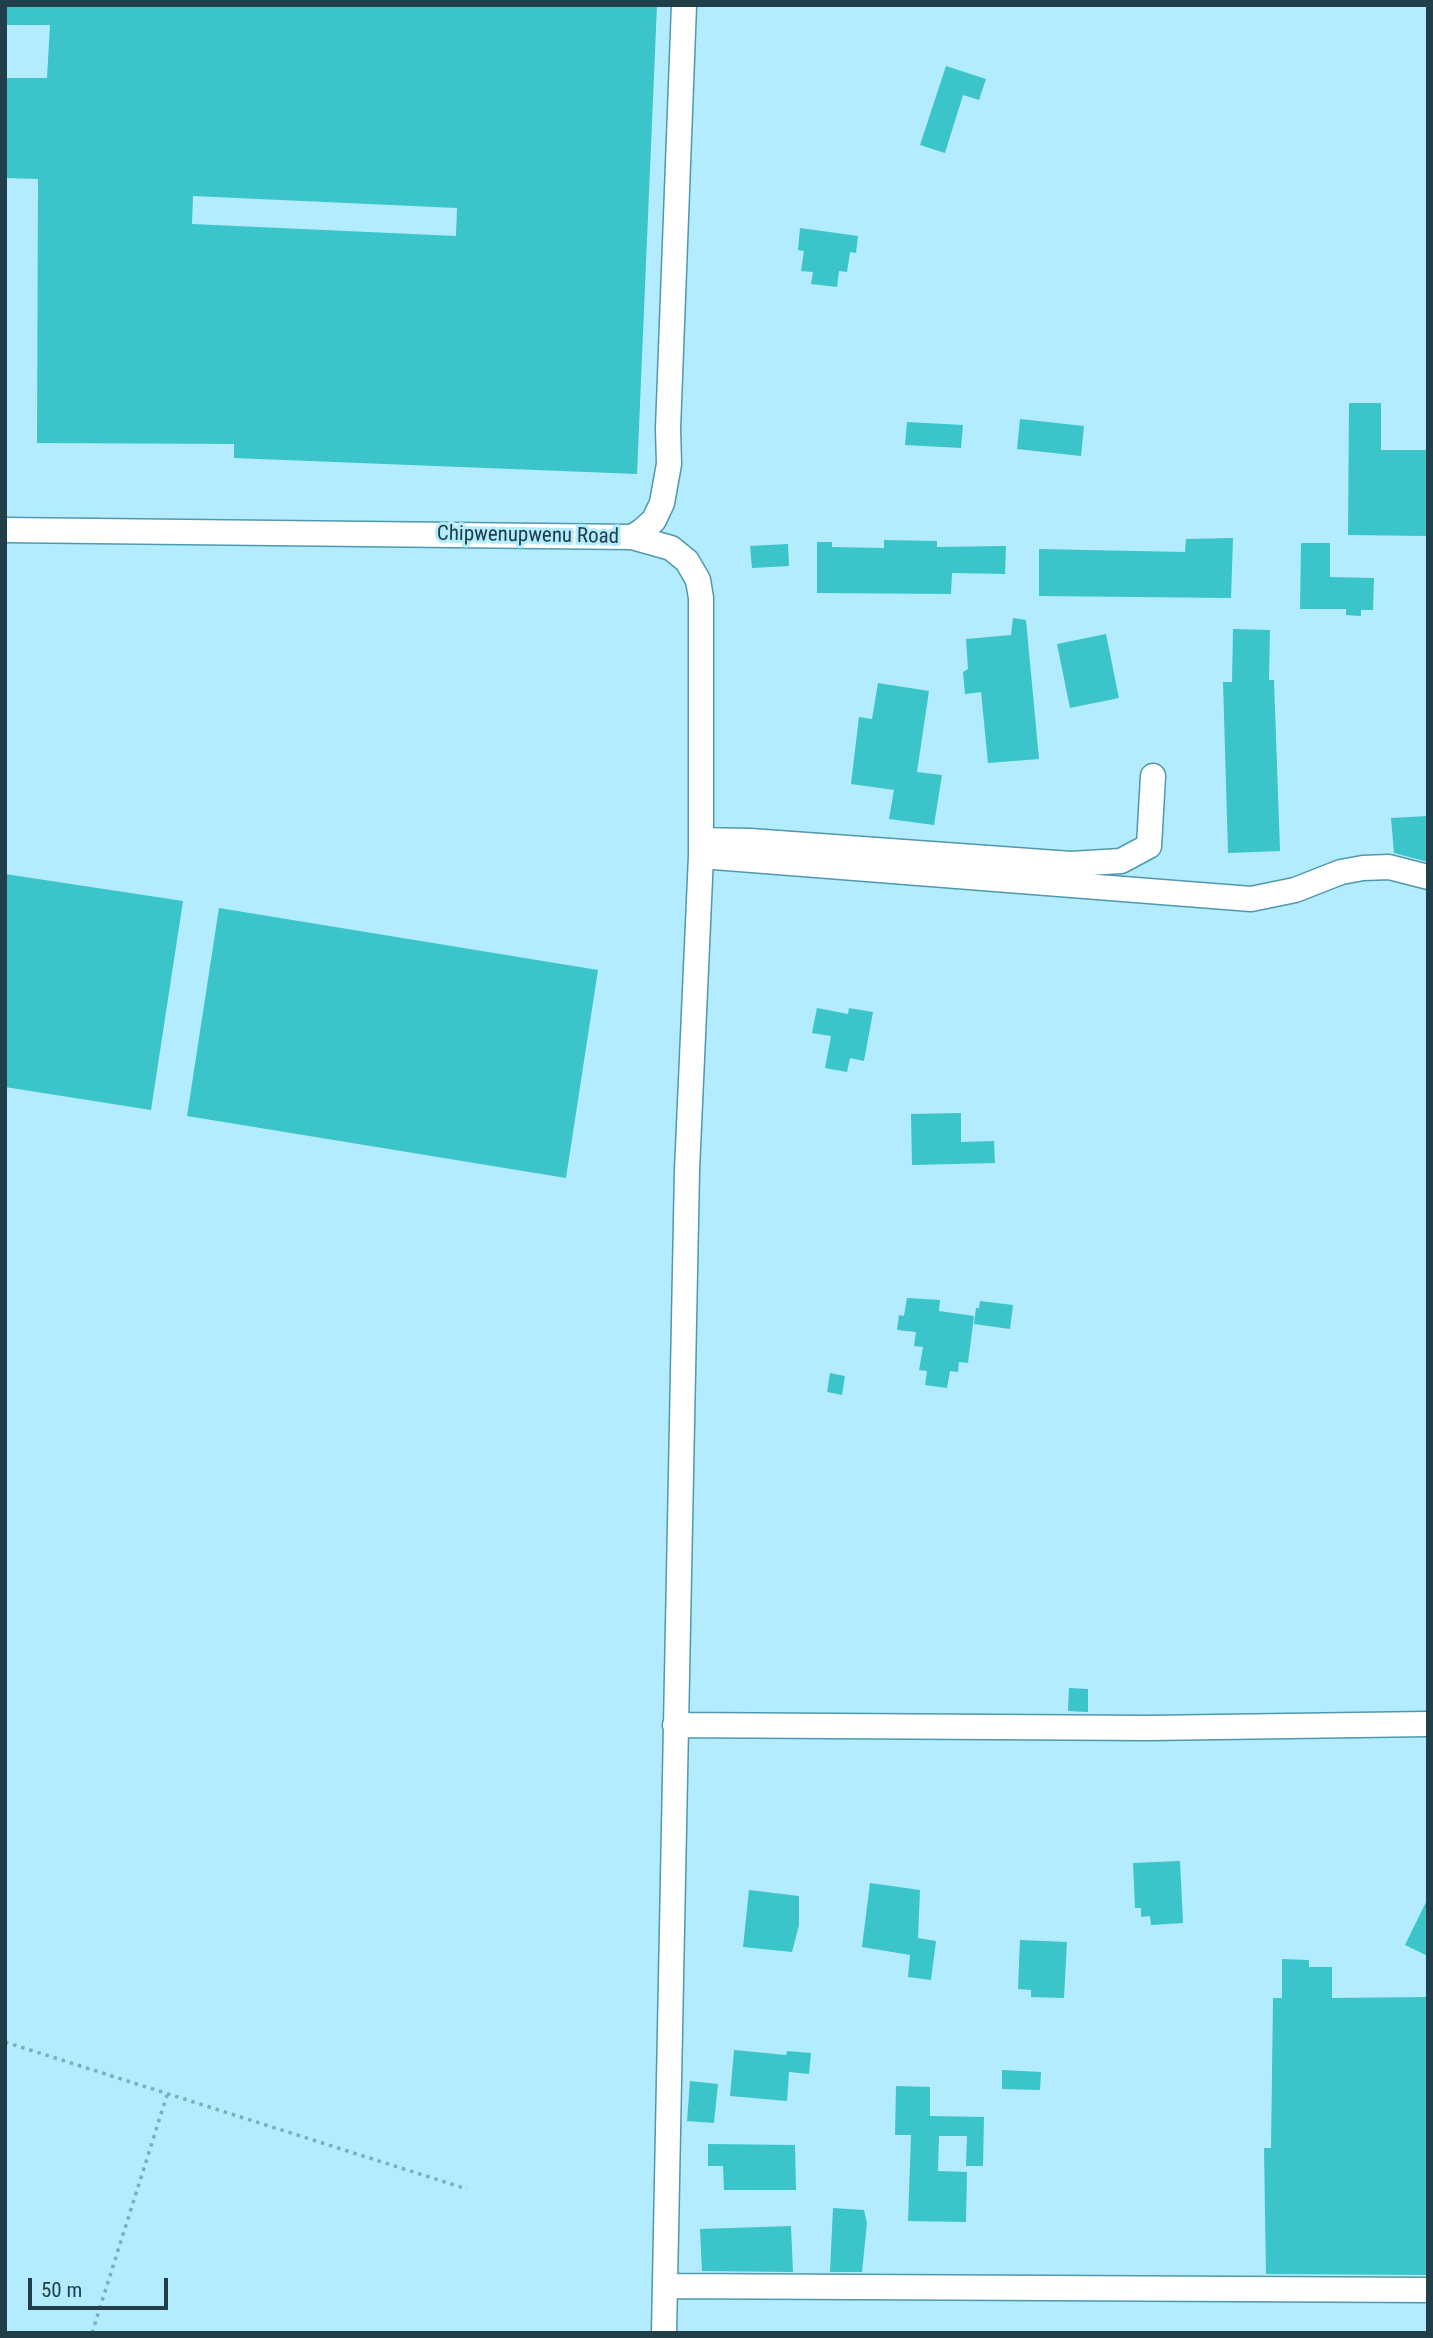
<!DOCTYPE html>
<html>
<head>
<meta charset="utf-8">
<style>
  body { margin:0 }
  #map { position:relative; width:1433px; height:2338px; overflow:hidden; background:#b2ecfe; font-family:"Roboto Condensed",sans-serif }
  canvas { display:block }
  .frame { position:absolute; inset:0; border:7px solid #203f48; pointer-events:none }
  .scale { position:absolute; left:28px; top:2278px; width:140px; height:32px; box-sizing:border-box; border:4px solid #203f48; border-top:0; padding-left:9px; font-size:21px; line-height:24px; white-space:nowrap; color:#203f48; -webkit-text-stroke:5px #b2ecfe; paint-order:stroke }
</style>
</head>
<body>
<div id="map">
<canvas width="1433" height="2338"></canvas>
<div class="frame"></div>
<div class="scale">50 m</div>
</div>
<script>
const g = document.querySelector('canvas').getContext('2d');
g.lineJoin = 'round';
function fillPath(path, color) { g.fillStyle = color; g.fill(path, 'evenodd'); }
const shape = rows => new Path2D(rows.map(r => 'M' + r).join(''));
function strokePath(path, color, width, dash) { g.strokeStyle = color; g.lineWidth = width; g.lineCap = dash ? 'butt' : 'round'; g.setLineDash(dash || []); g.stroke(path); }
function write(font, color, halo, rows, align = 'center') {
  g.font = font + ' "Roboto Condensed",sans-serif'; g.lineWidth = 6; g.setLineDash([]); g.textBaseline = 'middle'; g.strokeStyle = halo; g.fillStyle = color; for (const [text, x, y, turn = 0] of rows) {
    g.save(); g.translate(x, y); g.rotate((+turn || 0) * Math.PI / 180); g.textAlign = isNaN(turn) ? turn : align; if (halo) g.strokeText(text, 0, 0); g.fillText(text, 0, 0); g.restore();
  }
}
fillPath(shape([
  [5,5,657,5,637,474,234,458,234,444,37,443,38,179,5,178,5,78,47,78,50,25,5,25],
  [193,196,457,208,456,236,192,224],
  [946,66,986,79,979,100,963,95,945,153,920,145],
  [800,228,858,236,856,253,850,252,847,272,839,271,837,287,811,284,813,272,801,271,804,251,798,250],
  [1349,403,1381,403,1381,450,1428,450,1428,536,1348,535],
  [1020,419,1084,426,1081,456,1017,449],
  [907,422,963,425,961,448,905,445],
  [1233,538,1231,598,1039,596,1039,549,1185,552,1186,539],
  [884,540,937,541,937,547,1006,546,1005,574,952,573,951,594,817,593,817,542,832,542,832,547,884,548],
  [1301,543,1330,543,1330,577,1374,578,1373,610,1361,610,1361,616,1346,615,1346,609,1300,609],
  [788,544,789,566,752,568,750,546],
  [1013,618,1026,620,1039,759,988,763,981,692,965,694,963,672,968,669,966,639,1011,635],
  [1233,629,1270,630,1269,680,1274,680,1280,851,1228,853,1223,682,1232,682],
  [1106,634,1119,698,1070,708,1057,644],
  [878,683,929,691,917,772,942,775,934,825,889,819,894,790,851,784,859,717,872,719],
  [1428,816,1428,862,1394,853,1391,818],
  [5,874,183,901,151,1110,5,1087],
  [219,908,598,970,566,1178,187,1116],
  [817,1008,848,1014,849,1008,873,1012,864,1061,850,1058,847,1072,825,1068,831,1036,812,1033],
  [961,1113,961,1142,994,1141,995,1163,912,1165,911,1114],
  [907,1298,940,1300,939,1311,974,1316,968,1363,959,1362,958,1372,950,1371,947,1388,925,1385,927,1371,919,1370,923,1347,914,1346,916,1332,897,1330,899,1315,904,1316],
  [980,1301,1013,1305,1010,1329,974,1324,976,1308,979,1308],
  [830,1373,845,1376,842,1395,827,1392],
  [1069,1688,1088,1689,1088,1712,1068,1711],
  [1180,1861,1183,1923,1151,1925,1150,1916,1141,1917,1141,1908,1135,1908,1133,1863],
  [870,1883,920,1890,918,1938,936,1941,931,1980,908,1977,910,1955,862,1947],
  [749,1890,799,1896,799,1925,792,1952,743,1947],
  [1428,1898,1428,1956,1405,1945],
  [1020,1940,1067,1942,1064,1998,1031,1997,1031,1990,1018,1989],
  [1282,1959,1309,1960,1309,1967,1332,1967,1332,1998,1428,1997,1428,2275,1266,2274,1264,2148,1271,2148,1273,1998,1282,1998],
  [734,2050,786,2055,787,2051,811,2053,809,2074,789,2072,787,2101,730,2096],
  [1002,2070,1041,2072,1040,2090,1002,2089],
  [690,2081,718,2084,714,2123,687,2121],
  [896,2086,930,2087,930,2116,984,2117,983,2166,966,2166,967,2136,939,2136,938,2171,967,2172,966,2222,908,2221,911,2135,895,2135],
  [708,2144,795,2145,796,2190,724,2190,723,2166,708,2166],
  [833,2208,864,2210,867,2223,862,2272,830,2272],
  [791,2226,793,2272,702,2271,700,2229]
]), '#3bc4c9');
const minor = shape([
  [5,530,632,537,643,530,654,520,662,503,669,464,668,429,684,5],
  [632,537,671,548,687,561,698,580,701,598,701,856,687,1170,664,2333],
  [701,840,750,841,1071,864,1121,861,1149,846,1153,776],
  [701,856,1251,899,1295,890,1341,872,1363,868,1389,867,1428,877],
  [675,1725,1149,1728,1428,1724],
  [665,2286,1428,2290]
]);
strokePath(minor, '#4f98ad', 27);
strokePath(shape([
  [5,2042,467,2189],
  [92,2333,167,2095]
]), '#7dadbb', 3.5, [3.5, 5]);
strokePath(minor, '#fff', 24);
write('21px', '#203f48', '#b2ecfe', [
  ["Chipwenupwenu Road",528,536,1]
]);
</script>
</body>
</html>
